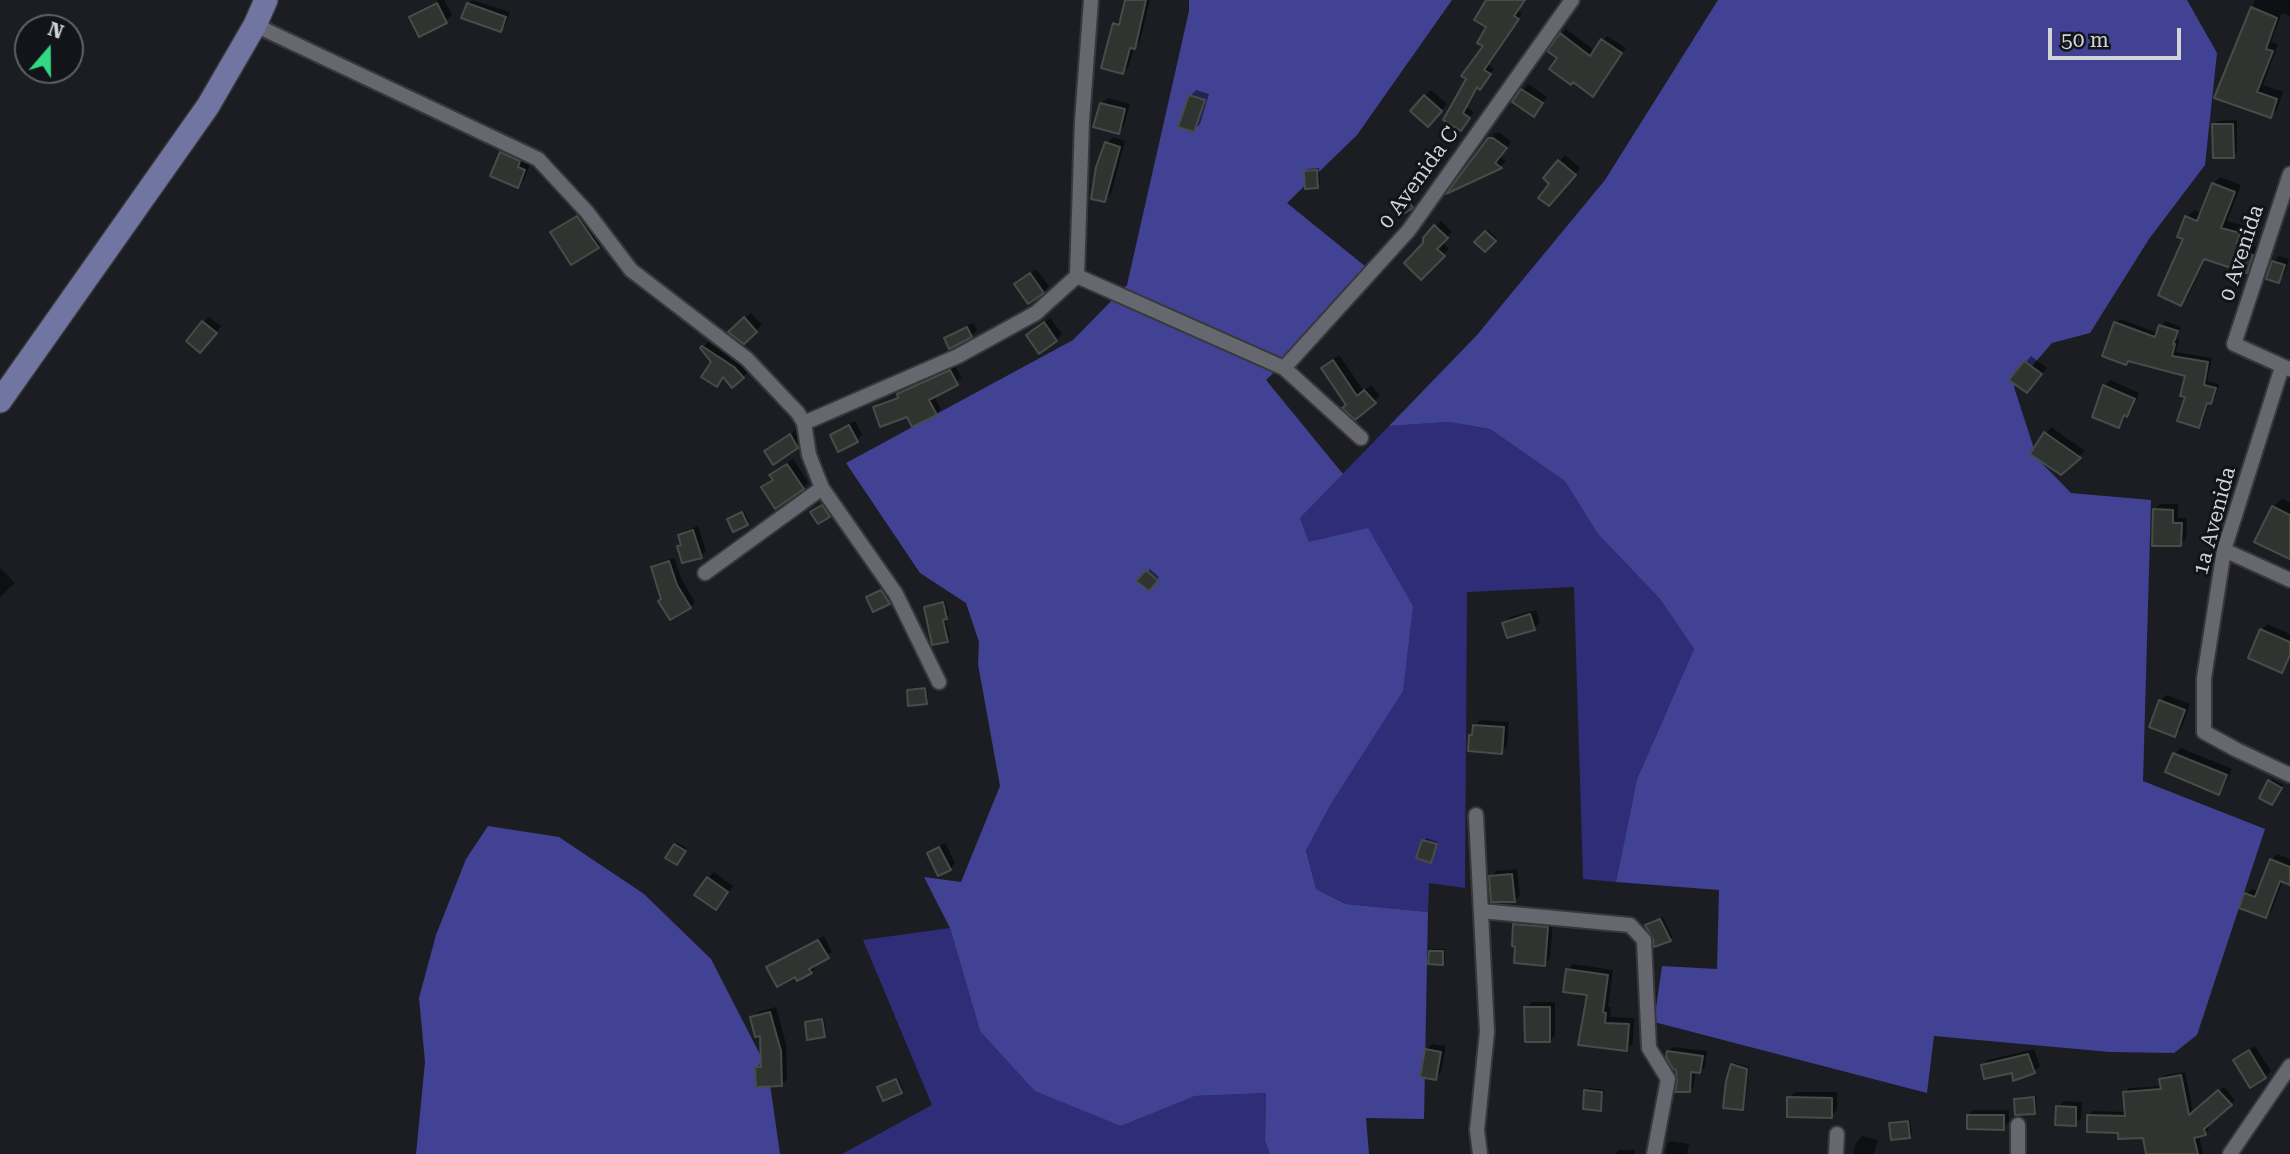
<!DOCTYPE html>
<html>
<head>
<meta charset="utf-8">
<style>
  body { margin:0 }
  #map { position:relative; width:2290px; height:1154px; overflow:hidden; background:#1c1d22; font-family:"Roboto Serif",serif }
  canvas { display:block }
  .north { position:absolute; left:14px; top:14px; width:70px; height:70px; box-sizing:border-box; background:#131419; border:2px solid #606165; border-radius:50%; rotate:20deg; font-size:19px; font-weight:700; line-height:28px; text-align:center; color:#d3d4d7 }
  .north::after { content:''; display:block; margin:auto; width:24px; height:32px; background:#32d882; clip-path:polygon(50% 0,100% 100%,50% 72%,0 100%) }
  .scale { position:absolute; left:2048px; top:28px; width:133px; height:32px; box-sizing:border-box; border:4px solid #d3d4d7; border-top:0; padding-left:9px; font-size:21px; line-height:24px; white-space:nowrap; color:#d3d4d7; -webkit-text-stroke:5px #131419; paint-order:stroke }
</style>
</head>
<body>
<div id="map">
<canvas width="2290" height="1154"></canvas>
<div class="north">N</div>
<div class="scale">50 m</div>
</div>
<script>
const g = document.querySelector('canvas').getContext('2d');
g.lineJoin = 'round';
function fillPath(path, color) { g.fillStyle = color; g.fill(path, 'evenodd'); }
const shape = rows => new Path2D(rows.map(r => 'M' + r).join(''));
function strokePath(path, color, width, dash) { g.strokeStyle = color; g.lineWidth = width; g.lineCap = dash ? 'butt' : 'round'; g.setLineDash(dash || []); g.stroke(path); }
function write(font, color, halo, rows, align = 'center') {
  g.font = font + ' "Roboto Serif",serif'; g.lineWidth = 6; g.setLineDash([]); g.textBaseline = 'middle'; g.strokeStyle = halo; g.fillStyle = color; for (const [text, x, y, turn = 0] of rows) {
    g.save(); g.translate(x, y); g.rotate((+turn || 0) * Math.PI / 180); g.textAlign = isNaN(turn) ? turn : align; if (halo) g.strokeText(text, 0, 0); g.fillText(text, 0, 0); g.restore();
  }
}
fillPath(shape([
  [1449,422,1490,429,1566,481,1598,534,1660,599,1694,649,1637,779,1616,882,1583,879,1574,587,1467,592,1465,888,1429,883,1428,912,1347,904,1316,889,1306,849,1332,802,1309,542,1300,518,1389,426],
  [950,928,980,1031,1121,1126,1195,1096,1266,1093,1265,1141,1270,1154,842,1154,932,1105,863,940]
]), '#2f2d77');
fillPath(shape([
  [1189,0,1452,0,1357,135,1287,203,1376,275,1266,380,1343,474,1300,518,1309,542,1368,528,1413,606,1403,691,1332,802,1306,850,1316,889,1346,904,1428,912,1424,1119,1366,1118,1369,1154,1270,1154,1265,1141,1266,1093,1195,1096,1121,1126,1035,1091,980,1031,950,928,924,877,961,882,1000,786,978,664,979,642,966,603,920,573,846,463,1073,340,1127,285,1189,11],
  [1718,0,2187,0,2217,53,2205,165,2149,239,2090,333,2052,343,2014,387,2037,458,2071,493,2151,500,2143,781,2265,829,2197,1035,2174,1053,2110,1052,1934,1036,1927,1093,1654,1022,1662,966,1717,969,1719,890,1616,882,1637,779,1694,649,1660,599,1598,534,1565,481,1490,429,1449,422,1389,426,1477,335,1605,180],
  [488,826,559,837,644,894,711,959,768,1070,780,1154,416,1154,425,1062,419,998,436,935,466,859]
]), '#414293');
fillPath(shape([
  [439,0,444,0,452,15,446,21,411,17,417,11],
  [472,0,510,12,505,26,500,30,468,4],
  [1126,0,1150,0,1140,41,1134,47,1129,66,1123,72,1115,24,1121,18],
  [1489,0,1524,0,1517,10,1522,13,1488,65,1494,69,1485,82,1478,86,1466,107,1474,112,1461,129,1446,119,1485,45],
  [2255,0,2290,0,2290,16,2282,13,2271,42,2278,44,2263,85,2283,92,2277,109,2271,116,2216,97],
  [1566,29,1595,51,1607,36,1626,48,1597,90,1550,51],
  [1528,84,1547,97,1539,108,1514,101],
  [1196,90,1209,94,1200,124,1194,130,1190,96],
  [1431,90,1447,104,1428,125,1412,111],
  [1108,98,1130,104,1124,126,1118,132,1096,126,1102,103],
  [2237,120,2237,152,2233,156,2213,125,2218,121],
  [1495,133,1500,133,1511,142,1500,157,1506,161,1501,166,1452,189],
  [1113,137,1125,141,1111,194,1105,200,1107,143],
  [507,147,525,155,522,161,530,164,524,180,518,186,492,175,501,153],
  [1565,155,1580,168,1554,198,1552,184,1559,161],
  [1319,168,1320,184,1318,186,1305,172,1308,169],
  [2220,177,2241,185,2227,221,2246,226,2243,236,2252,239,2250,245,2259,248,2254,264,2247,271,2206,258,2188,297,2181,304,2187,217,2194,210,2202,213,2213,184],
  [1410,195,1414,204,1412,206,1396,203],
  [584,211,603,241,597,247,553,232],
  [1441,221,1452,232,1442,242,1449,249,1421,278,1424,238],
  [1488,230,1497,238,1485,250,1477,242],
  [2279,256,2289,259,2284,275,2278,281,2273,262],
  [1036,269,1049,286,1043,292,1022,279],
  [751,313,762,325,744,342,730,332],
  [209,317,221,326,206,345,203,322],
  [1050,318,1062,334,1056,340,1028,335],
  [2120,319,2158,333,2165,321,2181,327,2176,339,2179,340,2176,352,2212,358,2207,381,2219,384,2215,398,2209,402,2203,422,2199,426,2187,396,2187,375,2129,360,2126,363,2116,323],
  [973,323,977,330,971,336,946,339,952,333],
  [708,342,739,362,748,372,743,377,724,375,703,348],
  [1339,355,1364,391,1371,385,1380,396,1374,401,1348,405,1323,368],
  [2031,356,2047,368,2027,391,2012,379],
  [955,366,962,378,934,396,941,409,936,414,908,415,875,408,879,403,899,396,904,390],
  [2110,380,2139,393,2133,409,2118,426,2104,386],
  [855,421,862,435,856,441,832,435,838,429],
  [2051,427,2085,451,2061,473,2032,453],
  [796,430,803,441,797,447,767,451],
  [793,459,808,482,803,488,763,487,774,479,772,475,777,469],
  [2282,499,2290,502,2290,557,2273,507],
  [825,504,832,513,819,522,815,510],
  [2160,504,2178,504,2178,518,2187,518,2186,539,2180,544,2154,510],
  [744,511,749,521,747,524,731,517],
  [698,526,706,551,701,556,679,546,682,543,680,536,685,531],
  [674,558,682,580,695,602,690,607,663,598,653,568,657,563],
  [0,568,15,583,0,597],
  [1150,569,1159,577,1149,589,1139,581],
  [884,589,891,601,889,603,871,595],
  [945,601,949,615,945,618,950,638,947,640,926,608],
  [1536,610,1540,622,1534,628,1504,623,1510,617],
  [2267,624,2290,634,2290,659,2282,671,2262,630],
  [927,687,928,700,926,702,909,691,911,688],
  [2166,695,2190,704,2181,729,2175,735,2160,701],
  [1481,720,1509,722,1507,747,1501,752,1471,736,1474,732,1475,725],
  [2181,748,2232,769,2224,787,2219,793,2167,771,2175,754],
  [2272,779,2283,785,2275,800,2270,781],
  [1426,838,1438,842,1430,861,1424,841],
  [677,843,687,848,679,861,675,845],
  [945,843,955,863,950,869,929,854],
  [2277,854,2290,859,2290,881,2283,880,2272,910,2266,916,2246,894,2252,889,2259,891,2271,860],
  [1517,869,1520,895,1514,901,1491,877,1496,871],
  [714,872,733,886,721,902,708,878],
  [1663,917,1672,937,1670,940,1650,923],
  [1521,919,1553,922,1550,958,1544,964,1515,925],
  [824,936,832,952,814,964,816,967,811,972,796,975,768,967,773,962],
  [1433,949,1445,949,1445,961,1443,963,1430,952],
  [1573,964,1613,970,1608,1007,1611,1007,1610,1017,1634,1018,1633,1043,1627,1049,1580,1043,1589,994,1568,970],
  [1532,1002,1555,1002,1555,1035,1550,1041,1526,1008],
  [776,1007,786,1044,787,1079,781,1085,756,1068,763,1061,761,1034,752,1018,758,1012],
  [824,1018,826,1033,824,1036,807,1022,809,1020],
  [1432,1044,1446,1046,1441,1072,1436,1078,1426,1050],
  [2255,1046,2271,1071,2265,1077,2235,1060],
  [1673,1047,1707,1051,1705,1067,1700,1071,1695,1071,1694,1086,1690,1091,1669,1051],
  [2034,1049,2040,1066,2034,1071,2014,1071,1983,1066,1988,1060],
  [1735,1063,1749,1067,1745,1106,1742,1108,1732,1065],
  [2185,1072,2193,1112,2224,1087,2235,1100,2208,1123,2209,1129,2205,1133,2199,1135,2203,1154,2148,1154,2144,1137,2120,1131,2089,1115,2093,1111,2126,1112,2125,1093,2129,1088,2162,1086,2161,1080,2165,1075],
  [898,1078,903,1089,901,1092,879,1087],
  [1588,1088,1604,1090,1602,1107,1600,1109,1586,1091],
  [1795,1092,1837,1092,1837,1110,1831,1116,1789,1098],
  [2036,1096,2037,1110,2035,1112,2016,1099,2018,1097],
  [2064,1101,2082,1102,2081,1118,2075,1124,2058,1107],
  [1974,1110,2009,1110,2009,1122,2003,1128,1968,1115],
  [1910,1120,1912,1134,1909,1137,1891,1124,1894,1121],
  [1862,1136,1878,1140,1874,1154,1853,1154,1856,1143],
  [1671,1141,1689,1144,1687,1154,1666,1154,1667,1145],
  [1619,1150,1635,1150,1635,1154,1615,1154]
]), '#0007');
const building = shape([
  [1125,0,1146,0,1135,49,1130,48,1123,74,1101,68,1113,23,1119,25,1125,0],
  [1486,0,1525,0,1514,16,1519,19,1484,70,1491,74,1480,90,1477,87,1463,113,1470,118,1461,131,1443,120,1466,79,1461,76,1483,46,1477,43,1486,27,1474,20,1486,0],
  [437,3,447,23,419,37,409,17,437,3],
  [467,3,506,17,501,32,461,18,467,3],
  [2251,7,2277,18,2266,49,2273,51,2257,92,2277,99,2271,118,2214,98,2251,7],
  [1560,33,1590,56,1601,39,1622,53,1593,97,1573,82,1571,85,1549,69,1557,58,1547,51,1560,33],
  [1521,89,1543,103,1534,117,1512,102,1521,89],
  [1189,95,1205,100,1194,132,1178,127,1189,95],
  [1424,95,1442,111,1428,127,1410,111,1424,95],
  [1100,103,1125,109,1119,134,1093,127,1100,103],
  [2212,124,2233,124,2234,158,2213,158,2212,124],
  [1488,138,1493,138,1507,148,1495,163,1502,168,1446,194,1488,138],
  [1105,142,1120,147,1105,202,1091,199,1096,167,1105,142],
  [500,152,520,161,518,167,525,170,518,188,490,176,500,152],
  [1558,160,1576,175,1549,206,1538,198,1549,184,1543,178,1558,160],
  [1317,170,1318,188,1305,189,1304,171,1317,170],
  [2212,183,2235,192,2221,228,2240,233,2237,243,2246,246,2244,252,2253,255,2247,273,2204,259,2181,306,2158,295,2183,239,2177,237,2185,216,2197,221,2212,183],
  [1407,197,1413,208,1400,216,1394,203,1407,197],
  [577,216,599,248,571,265,550,232,577,216],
  [1434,225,1448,238,1437,249,1445,256,1421,280,1404,263,1423,243,1423,238,1434,225],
  [1485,231,1496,241,1485,252,1474,242,1485,231],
  [2272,261,2285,265,2279,283,2266,279,2272,261],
  [1030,273,1044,293,1028,304,1014,284,1030,273],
  [744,317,757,332,744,344,728,332,744,317],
  [202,321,217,333,200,353,186,341,202,321],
  [1044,322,1057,341,1039,354,1026,335,1044,322],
  [2114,322,2155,337,2159,325,2178,331,2173,344,2175,344,2172,356,2208,362,2204,385,2216,388,2211,404,2207,403,2199,428,2177,421,2185,397,2180,396,2185,376,2128,361,2126,365,2102,356,2114,322],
  [967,327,972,337,949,349,944,338,967,327],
  [702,346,734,367,744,378,732,388,723,377,717,387,701,377,711,362,700,348,702,346],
  [1333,360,1357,396,1364,390,1376,403,1355,420,1342,408,1346,405,1321,368,1333,360],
  [2024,361,2042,374,2027,393,2009,380,2024,361],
  [950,370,958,385,929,400,937,415,912,427,907,417,880,427,873,407,898,398,897,394,950,370],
  [2103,385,2135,399,2127,417,2124,415,2119,428,2092,417,2103,385],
  [849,425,858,442,838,452,830,435,849,425],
  [2044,432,2081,458,2061,475,2030,454,2044,432],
  [790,434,798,448,773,465,764,451,790,434],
  [787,464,804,489,775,509,761,487,773,480,769,475,787,464],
  [822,505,830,517,818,524,810,512,822,505],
  [2272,506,2290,515,2290,559,2254,542,2272,506],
  [2153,509,2173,510,2173,523,2182,523,2181,546,2152,546,2153,509],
  [742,512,748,525,733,532,727,519,742,512],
  [693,530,702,558,682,563,677,546,681,545,678,535,693,530],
  [669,561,677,585,691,608,670,620,658,601,661,599,651,567,669,561],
  [1146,570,1158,581,1149,591,1136,581,1146,570],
  [881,590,890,604,873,612,866,597,881,590],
  [943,602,947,619,943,620,948,642,932,645,924,607,943,602],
  [1530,614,1535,630,1507,638,1502,623,1530,614],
  [2260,629,2290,642,2290,655,2282,673,2248,658,2260,629],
  [925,688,927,704,908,706,907,690,925,688],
  [2159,700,2185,710,2175,737,2149,727,2159,700],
  [1473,725,1504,727,1502,754,1468,751,1469,735,1472,735,1473,725],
  [2173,753,2227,775,2219,795,2165,772,2173,753],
  [2268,780,2282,788,2272,805,2259,798,2268,780],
  [1422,840,1437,844,1431,863,1416,858,1422,840],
  [674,844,686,851,677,865,665,858,674,844],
  [939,847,951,870,938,876,927,853,939,847],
  [2270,859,2290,867,2290,885,2280,881,2266,918,2239,908,2244,893,2255,897,2270,859],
  [1512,874,1515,902,1491,902,1489,876,1512,874],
  [707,877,728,892,716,910,694,895,707,877],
  [1660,919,1671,941,1654,947,1653,939,1645,925,1660,919],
  [1513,924,1548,927,1545,966,1514,963,1515,947,1512,946,1513,924],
  [818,940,829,958,809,969,812,973,797,981,795,977,777,987,766,967,818,940],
  [1429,951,1443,951,1443,965,1428,964,1429,951],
  [1566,969,1608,975,1603,1012,1606,1013,1605,1023,1629,1024,1627,1051,1578,1045,1587,995,1563,992,1566,969],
  [1524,1007,1550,1007,1550,1042,1525,1042,1524,1007],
  [770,1012,781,1051,782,1086,756,1087,755,1067,761,1067,760,1036,755,1037,750,1017,770,1012],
  [822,1019,825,1037,807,1040,805,1022,822,1019],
  [1425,1049,1441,1052,1436,1080,1420,1077,1425,1049],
  [2249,1050,2266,1078,2250,1088,2233,1060,2249,1050],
  [1667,1051,1703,1056,1700,1073,1691,1072,1690,1092,1675,1092,1677,1081,1676,1070,1673,1069,1666,1057,1667,1051],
  [2028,1054,2035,1073,2013,1081,2012,1073,1984,1079,1981,1065,2028,1054],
  [1731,1064,1747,1069,1743,1110,1723,1108,1726,1081,1731,1064],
  [2181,1075,2189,1115,2218,1090,2232,1105,2204,1129,2206,1135,2194,1138,2198,1154,2146,1154,2143,1138,2118,1139,2118,1133,2087,1132,2087,1115,2125,1116,2123,1092,2161,1089,2159,1079,2181,1075],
  [896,1079,902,1093,883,1101,877,1087,896,1079],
  [1584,1090,1602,1092,1601,1111,1583,1109,1584,1090],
  [1787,1097,1832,1098,1832,1118,1787,1117,1787,1097],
  [2034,1097,2035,1114,2015,1115,2014,1099,2034,1097],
  [2056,1106,2076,1107,2076,1126,2055,1125,2056,1106],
  [1967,1115,2004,1115,2004,1130,1967,1129,1967,1115],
  [1908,1121,1910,1138,1891,1140,1889,1123,1908,1121]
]);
fillPath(building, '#2f3430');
strokePath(building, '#464c48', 2);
const street = shape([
  [255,25,538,159,587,212,631,270,747,359,798,413,804,423,809,455,822,488,896,594,939,682],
  [1077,276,1284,368,1361,438],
  [2282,367,2224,550,2204,678,2204,732,2237,750,2290,775],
  [1284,368,1409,230,1572,0],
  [2289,369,2234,344,2290,174],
  [804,423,958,356,1036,313,1077,276,1082,121,1091,0],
  [2224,550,2290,580],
  [705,573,822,488],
  [1476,815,1487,1032,1477,1130,1480,1154],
  [1481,911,1630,925,1644,940,1649,1048,1668,1079,1654,1154],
  [1836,1154,1837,1134],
  [2018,1154,2018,1125],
  [2230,1154,2290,1066]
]);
const primary = shape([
  [0,401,208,106,255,25,266,0]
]);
strokePath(street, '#38383c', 18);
strokePath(primary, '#38383c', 26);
strokePath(street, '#67686f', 14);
strokePath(primary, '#7075a1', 23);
write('21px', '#d3d4d7', '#131419', [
  ["0 Avenida C",1419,178,-54],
  ["0 Avenida",2242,253,-72],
  ["1a Avenida",2215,521,-75]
]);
</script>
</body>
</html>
